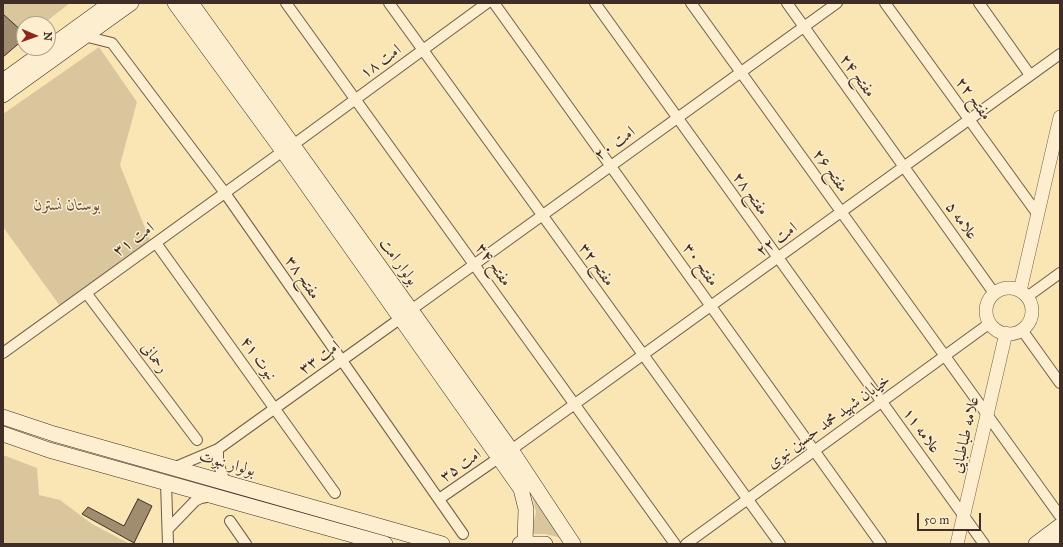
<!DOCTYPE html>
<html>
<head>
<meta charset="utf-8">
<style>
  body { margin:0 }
  #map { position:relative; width:1063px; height:547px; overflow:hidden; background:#fae5b5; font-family:"IM FELL Great Primer",serif }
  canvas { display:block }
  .frame { position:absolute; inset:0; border:4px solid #3f2e26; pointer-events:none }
  .north { position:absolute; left:16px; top:16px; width:40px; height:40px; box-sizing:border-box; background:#fceecf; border:1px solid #b0a18b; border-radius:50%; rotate:92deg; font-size:11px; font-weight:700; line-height:16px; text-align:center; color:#3f2e26 }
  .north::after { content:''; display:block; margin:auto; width:14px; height:18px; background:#8f2418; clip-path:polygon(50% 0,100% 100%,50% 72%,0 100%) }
  .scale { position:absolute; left:917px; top:513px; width:64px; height:18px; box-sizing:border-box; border:2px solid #3f2e26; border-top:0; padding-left:5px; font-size:12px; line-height:14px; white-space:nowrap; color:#3f2e26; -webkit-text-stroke:3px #fceecf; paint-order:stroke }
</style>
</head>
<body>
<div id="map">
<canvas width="1063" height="547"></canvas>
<div class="frame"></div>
<div class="north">N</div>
<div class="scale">50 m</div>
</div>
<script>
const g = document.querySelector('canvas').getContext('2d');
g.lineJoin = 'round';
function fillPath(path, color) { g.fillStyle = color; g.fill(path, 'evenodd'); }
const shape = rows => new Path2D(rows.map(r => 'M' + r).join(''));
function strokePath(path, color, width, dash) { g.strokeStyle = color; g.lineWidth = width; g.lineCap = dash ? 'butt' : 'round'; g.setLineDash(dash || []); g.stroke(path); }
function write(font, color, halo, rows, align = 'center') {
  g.font = font + ' "IM FELL Great Primer",Amiri,serif'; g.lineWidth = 3; g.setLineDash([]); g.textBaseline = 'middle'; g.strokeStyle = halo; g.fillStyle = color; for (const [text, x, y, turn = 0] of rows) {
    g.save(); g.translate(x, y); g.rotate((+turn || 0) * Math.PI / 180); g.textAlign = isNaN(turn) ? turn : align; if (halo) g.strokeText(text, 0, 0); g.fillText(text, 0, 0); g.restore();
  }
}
fillPath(shape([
  [3,3,70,3,43,24,24,24,24,33,4,15],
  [99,47,137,102,120,165,151,243,60,306,3,227,3,114],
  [3,455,37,468,39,495,60,500,92,524,130,544,3,544],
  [532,495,561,538,546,534,531,534,536,512]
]), '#dac69d');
const building = shape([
  [3,14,24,33,24,39,3,57,3,14],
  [138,499,152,506,134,543,82,514,88,507,124,526,138,499]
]);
fillPath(building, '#a08d70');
strokePath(building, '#3f2e26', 1);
const minor = shape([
  [286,3,675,544],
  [389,3,780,544],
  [494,3,881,544],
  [595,3,984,544],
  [691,3,1060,516],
  [787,3,994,293],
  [885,3,1036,212],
  [979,3,1030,75],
  [84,36,112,43,225,193,463,534],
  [293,145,487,3],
  [156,243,335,493],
  [87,294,197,440],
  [1027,297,1060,273],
  [411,310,837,3],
  [1022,330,1060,383],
  [3,353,283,151],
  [218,449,218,463,225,482],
  [511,450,1060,54],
  [173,468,218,449,401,318],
  [166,483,168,544],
  [439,499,500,457],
  [230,521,246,544],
  [168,529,195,501,201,498,211,496],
  [686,544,990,323]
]);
const tertiary = shape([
  '986 311a23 23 0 1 1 46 0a23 23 0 1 1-46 0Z',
  [1020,291,1060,117],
  [957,544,1006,333]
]);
const secondary = shape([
  [175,3,283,151,521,489,526,509,525,543],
  [191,3,511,450,573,544],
  [3,81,111,3],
  [3,95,131,3],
  [3,417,54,434,442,544],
  [3,434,49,450,385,544],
  [520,544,545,544],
  [1036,544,1060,526],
  [1057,544,1060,542]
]);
strokePath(minor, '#6e5c4a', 12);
strokePath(tertiary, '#6e5c4a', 14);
strokePath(secondary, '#3f2e26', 16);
strokePath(minor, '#fceecf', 10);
strokePath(tertiary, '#fceecf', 13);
strokePath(secondary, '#fceecf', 15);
write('16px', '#3f2e26', '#fceecf', [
  ["امت ۱۸",381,62,-36],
  ["مفتح ۲۴",857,76,54],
  ["مفتح ۲۲",973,99,54],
  ["امت ۲۰",615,144,-36],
  ["مفتح ۲۶",830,171,54],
  ["مفتح ۲۸",750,194,54],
  ["علامه ۵",961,221,54],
  ["امت ۳۱",134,240,-36],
  ["امت ۲۲",777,240,-36],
  ["بولوار امت",398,262,54],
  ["مفتح ۳۴",493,265,54],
  ["مفتح ۳۲",596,265,54],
  ["مفتح ۳۰",700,265,54],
  ["مفتح ۳۸",302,278,55],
  ["رحمانی",154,358,53],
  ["امت ۳۳",320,358,-36],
  ["نبوت ۴۱",258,359,54],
  ["خیابان شهید محمد حسین نبوی",829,422,-36],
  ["علامه ۱۱",921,431,54],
  ["علامه طباطبایی",966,435,-77],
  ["بولوار نبوت",227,464,16],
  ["امت ۳۵",461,466,-35]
]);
write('italic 16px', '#5e4c3e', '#fceecf', [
  ["بوستان نسترن",67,206]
]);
</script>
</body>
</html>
